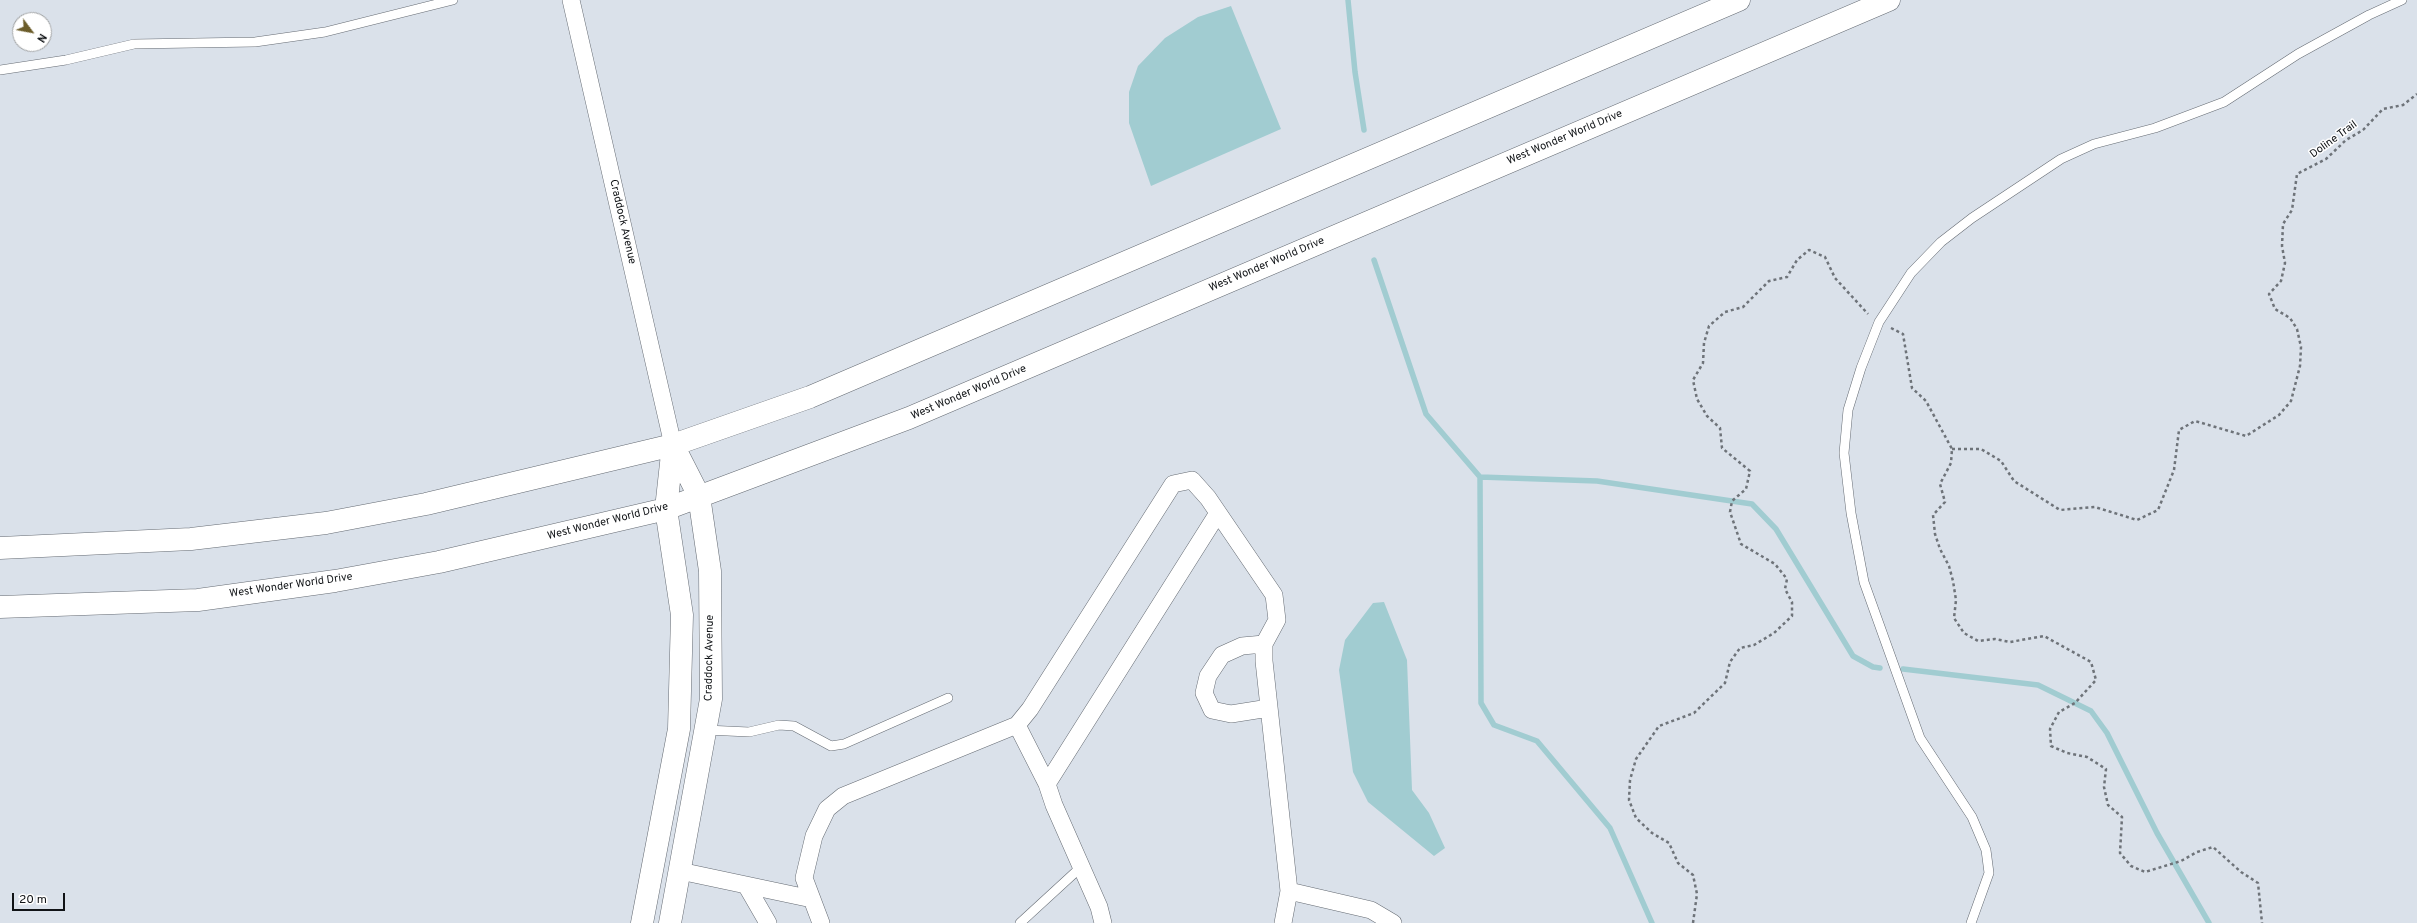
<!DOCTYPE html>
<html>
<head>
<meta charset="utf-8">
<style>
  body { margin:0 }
  #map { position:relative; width:2417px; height:923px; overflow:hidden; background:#dae1ea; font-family:Overpass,sans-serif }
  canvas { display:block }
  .north { position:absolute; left:12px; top:12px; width:40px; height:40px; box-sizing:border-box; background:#fff; border:1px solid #9fa1a2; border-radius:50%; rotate:122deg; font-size:11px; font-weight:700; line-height:16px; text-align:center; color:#101316 }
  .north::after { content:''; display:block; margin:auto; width:14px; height:18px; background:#6b5c29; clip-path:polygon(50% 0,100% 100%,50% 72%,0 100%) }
  .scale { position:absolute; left:12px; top:893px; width:53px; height:18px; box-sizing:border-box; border:2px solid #101316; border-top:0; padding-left:5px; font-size:12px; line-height:14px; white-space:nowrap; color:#101316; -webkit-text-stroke:3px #fff; paint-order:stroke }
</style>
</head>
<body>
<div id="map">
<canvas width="2417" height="923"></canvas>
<div class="north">N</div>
<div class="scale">20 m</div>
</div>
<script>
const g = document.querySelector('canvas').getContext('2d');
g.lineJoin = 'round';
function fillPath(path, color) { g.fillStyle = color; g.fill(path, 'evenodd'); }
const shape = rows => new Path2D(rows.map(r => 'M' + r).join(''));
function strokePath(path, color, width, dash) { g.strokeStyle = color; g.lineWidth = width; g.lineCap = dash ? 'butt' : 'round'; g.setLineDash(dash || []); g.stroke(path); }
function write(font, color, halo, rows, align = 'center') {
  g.font = font + ' Overpass,sans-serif'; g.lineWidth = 3; g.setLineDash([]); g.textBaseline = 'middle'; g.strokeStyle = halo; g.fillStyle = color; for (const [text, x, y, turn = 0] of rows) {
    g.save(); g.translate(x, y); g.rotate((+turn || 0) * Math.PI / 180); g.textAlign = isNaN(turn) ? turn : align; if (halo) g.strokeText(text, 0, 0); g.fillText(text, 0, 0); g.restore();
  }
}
fillPath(shape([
  [1231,6,1281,129,1151,186,1129,123,1129,92,1138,66,1165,38,1198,17],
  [1384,602,1407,660,1412,790,1429,813,1445,848,1434,856,1368,802,1353,772,1339,670,1345,640,1373,603]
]), '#a1ccd1');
strokePath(shape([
  [1348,0,1355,72,1364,130],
  [1374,260,1426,414,1480,477,1481,703,1494,725,1537,741,1610,828,1652,923],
  [1480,477,1597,481,1752,504,1776,529,1853,656,1873,667,1880,668],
  [1903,669,2038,685,2091,711,2107,733,2157,833,2209,923]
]), '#a1ccd1', 5.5);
const lane = shape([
  [0,70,66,60,134,44,255,42,325,32,453,0],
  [706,730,749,732,779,725,794,726,831,746,844,744,948,698],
  [1020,923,1081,867],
  [1971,923,1989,873,1986,850,1972,817,1920,738,1864,582,1851,513,1844,453,1848,410,1861,368,1879,322,1911,273,1941,242,1972,218,2061,159,2094,144,2155,128,2224,102,2298,54,2369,15,2402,0]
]);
const street = shape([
  [571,0,673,445],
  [1264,644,1242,646,1222,655,1208,676,1204,693,1212,710,1231,714,1269,708],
  [1017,725,1047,784],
  [680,871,812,899],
  [746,885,768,923],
  [1289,891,1371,910,1393,923],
  [821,923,804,878,814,836,827,809,843,796,1017,725,1030,709,1173,484,1192,480,1208,498,1274,595,1277,620,1264,644,1264,661,1289,891,1283,923],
  [1103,923,1099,907,1054,805,1047,784,1218,513]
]);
const secondary = shape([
  [0,548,191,539,326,523,426,504,673,445,810,397,1739,0],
  [0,607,198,600,335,581,439,562,666,509,909,418,1889,0],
  [642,923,679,729,682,615,666,509,673,445],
  [670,923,711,699,710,571,699,496,673,445]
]);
strokePath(lane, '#656b73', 10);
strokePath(street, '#656b73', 18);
strokePath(secondary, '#656b73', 23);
strokePath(shape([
  [1891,328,1903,334,1912,388,1926,401,1952,449,1951,463,1940,484,1945,502,1933,515,1935,534,1940,549,1949,566,1953,581,1956,600,1954,618,1964,633,1978,641,1995,639,2010,642,2044,636,2091,662,2096,680,2075,703,2059,712,2050,729,2051,746,2067,753,2087,757,2106,769,2104,787,2108,805,2122,817,2120,853,2131,866,2145,872,2181,861,2197,852,2213,847,2241,872,2258,883,2262,923],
  [1952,449,1981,449,2001,461,2014,481,2060,510,2095,507,2137,520,2158,510,2174,470,2179,430,2195,421,2246,436,2279,415,2291,401,2300,366,2301,347,2297,329,2290,318,2275,309,2269,294,2281,281,2285,263,2282,246,2283,224,2292,210,2297,174,2326,159,2346,140,2363,130,2383,109,2403,105,2417,94],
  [1693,923,1697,894,1693,875,1678,863,1669,843,1652,833,1636,818,1629,800,1630,780,1636,759,1659,726,1694,713,1725,683,1730,662,1740,648,1754,645,1774,633,1792,616,1792,602,1785,589,1787,579,1775,564,1741,544,1730,512,1732,501,1746,489,1750,471,1722,448,1720,428,1707,416,1697,399,1693,380,1703,363,1704,343,1709,326,1725,312,1743,307,1769,281,1787,277,1797,260,1809,250,1825,257,1835,278,1868,314]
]), '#6e7379', 2.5, [3, 3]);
strokePath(lane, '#fff', 9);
strokePath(street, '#fff', 17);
strokePath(secondary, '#fff', 22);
write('11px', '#101316', '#fff', [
  ["West Wonder World Drive",1565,138,-23],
  ["Doline Trail",2334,140,-36],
  ["Craddock Avenue",622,222,77],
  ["West Wonder World Drive",1267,265,-23],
  ["West Wonder World Drive",969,393,-23],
  ["West Wonder World Drive",608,522,-14],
  ["West Wonder World Drive",291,586,-8],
  ["Craddock Avenue",710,658,-89]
]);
</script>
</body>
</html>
